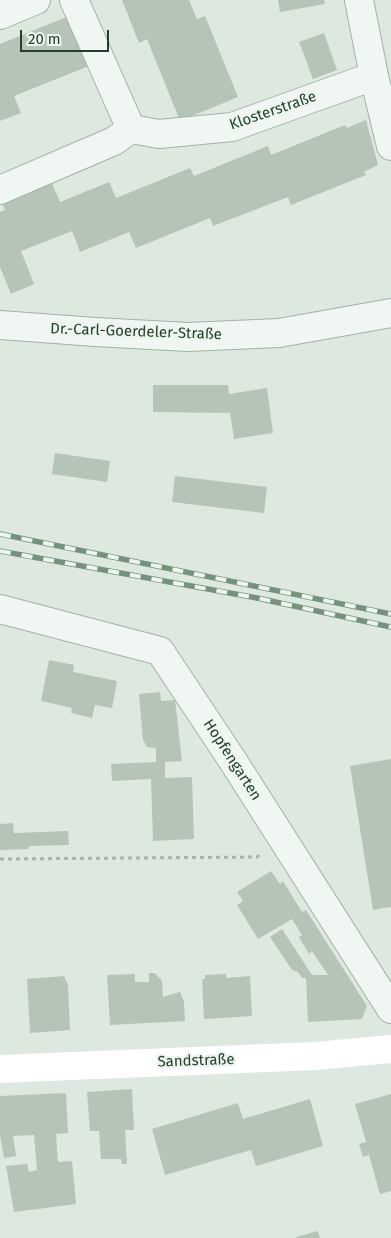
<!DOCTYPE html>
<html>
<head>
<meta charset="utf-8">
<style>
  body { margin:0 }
  #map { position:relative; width:391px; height:1238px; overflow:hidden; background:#dde8df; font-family:"Fira Sans",sans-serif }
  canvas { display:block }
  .scale { position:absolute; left:20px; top:30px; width:89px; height:22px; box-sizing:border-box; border:2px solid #263f2c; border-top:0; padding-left:6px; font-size:15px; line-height:18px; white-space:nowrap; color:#263f2c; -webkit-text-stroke:4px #ecf5ee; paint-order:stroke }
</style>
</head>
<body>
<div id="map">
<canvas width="391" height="1238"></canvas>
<div class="scale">20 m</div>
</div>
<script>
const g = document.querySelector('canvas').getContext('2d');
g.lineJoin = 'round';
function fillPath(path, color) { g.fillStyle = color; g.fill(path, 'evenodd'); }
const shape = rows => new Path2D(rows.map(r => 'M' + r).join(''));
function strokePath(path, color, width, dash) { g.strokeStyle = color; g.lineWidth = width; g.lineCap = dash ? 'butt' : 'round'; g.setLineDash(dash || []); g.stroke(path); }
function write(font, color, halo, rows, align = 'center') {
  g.font = font + ' "Fira Sans",sans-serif'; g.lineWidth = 4.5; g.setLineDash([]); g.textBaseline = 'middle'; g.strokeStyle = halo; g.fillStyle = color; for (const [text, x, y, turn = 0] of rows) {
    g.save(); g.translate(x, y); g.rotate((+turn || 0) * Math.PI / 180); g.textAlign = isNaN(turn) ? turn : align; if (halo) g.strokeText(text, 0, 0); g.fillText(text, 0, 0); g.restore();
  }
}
fillPath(shape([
  [122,0,189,0,197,19,205,16,238,97,180,121,147,39,139,43],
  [278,0,324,0,325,4,280,12],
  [69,16,89,66,14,96,21,113,0,121,0,44],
  [324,33,337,70,313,79,299,42],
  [366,120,378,165,364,172,366,175,291,205,288,197,213,226,210,218,136,248,129,232,80,252,72,231,21,251,34,284,11,294,0,267,0,212,5,210,1,201,51,181,60,202,109,182,116,198,190,168,194,176,268,146,271,155,345,125,347,128],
  [153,385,228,385,229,394,267,388,273,433,234,439,230,413,153,412],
  [55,453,110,461,107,482,52,474],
  [175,476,267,487,264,513,172,502],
  [49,660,74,665,73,672,117,681,112,708,95,705,92,718,71,713,72,708,41,701],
  [160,692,161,701,175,700,182,761,165,762,165,778,192,777,194,839,153,841,151,779,112,781,111,764,156,762,156,748,147,747,143,740,139,694],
  [391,759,391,907,373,910,350,766],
  [13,823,14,833,68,831,69,845,29,846,28,849,0,850,0,824],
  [271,871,280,884,283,881,302,912,306,910,367,1006,362,1019,308,1022,306,978,302,978,298,972,292,970,270,937,282,929,312,975,328,975,312,951,309,954,299,937,302,935,292,919,258,939,237,905,243,901,237,892],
  [149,973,155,973,162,981,163,997,180,992,184,1002,185,1021,110,1025,107,975,135,974,135,982,149,982],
  [226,974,226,978,250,976,252,1016,204,1019,202,979,205,979,205,975],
  [64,976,68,985,70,1030,30,1033,27,979],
  [132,1089,134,1130,125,1130,127,1164,122,1164,121,1159,101,1159,99,1131,90,1131,87,1092],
  [66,1093,68,1133,56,1134,58,1162,72,1161,76,1204,14,1212,6,1166,27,1164,29,1172,37,1170,34,1135,13,1136,16,1156,4,1158,0,1134,0,1096],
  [391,1094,391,1191,380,1194,369,1155,363,1157,359,1144,366,1142,355,1104],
  [310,1099,323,1146,256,1166,251,1150,165,1175,152,1129,238,1103,243,1119],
  [318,1231,320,1238,296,1238,296,1237]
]), '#b4c5b8');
const minor = shape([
  [74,0,131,129,159,134,232,127,374,76],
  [359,0,374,76,391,146],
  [0,15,36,0],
  [0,190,114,141,131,129],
  [0,325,95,332,188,337,279,333,391,313],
  [0,609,160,651,233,761,391,1009]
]);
strokePath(minor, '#a2b2a6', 30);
strokePath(shape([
  [0,859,257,857,260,855]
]), '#a7b4aa', 3, [4, 4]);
strokePath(minor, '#f0f6f1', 28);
strokePath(shape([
  [0,1069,315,1056,391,1049]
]), '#fff', 28);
const rail = shape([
  [0,534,391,614],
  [0,551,257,598,391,627]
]);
strokePath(rail, '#76927d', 5.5);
strokePath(rail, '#ecf5ee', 4, [11]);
write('15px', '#263f2c', '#ecf5ee', [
  ["Klosterstraße",273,111,-19],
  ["Dr.-Carl-Goerdeler-Straße",136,332,2],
  ["Hopfengarten",232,760,57],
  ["Sandstraße",196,1061,-2]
]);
</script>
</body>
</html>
